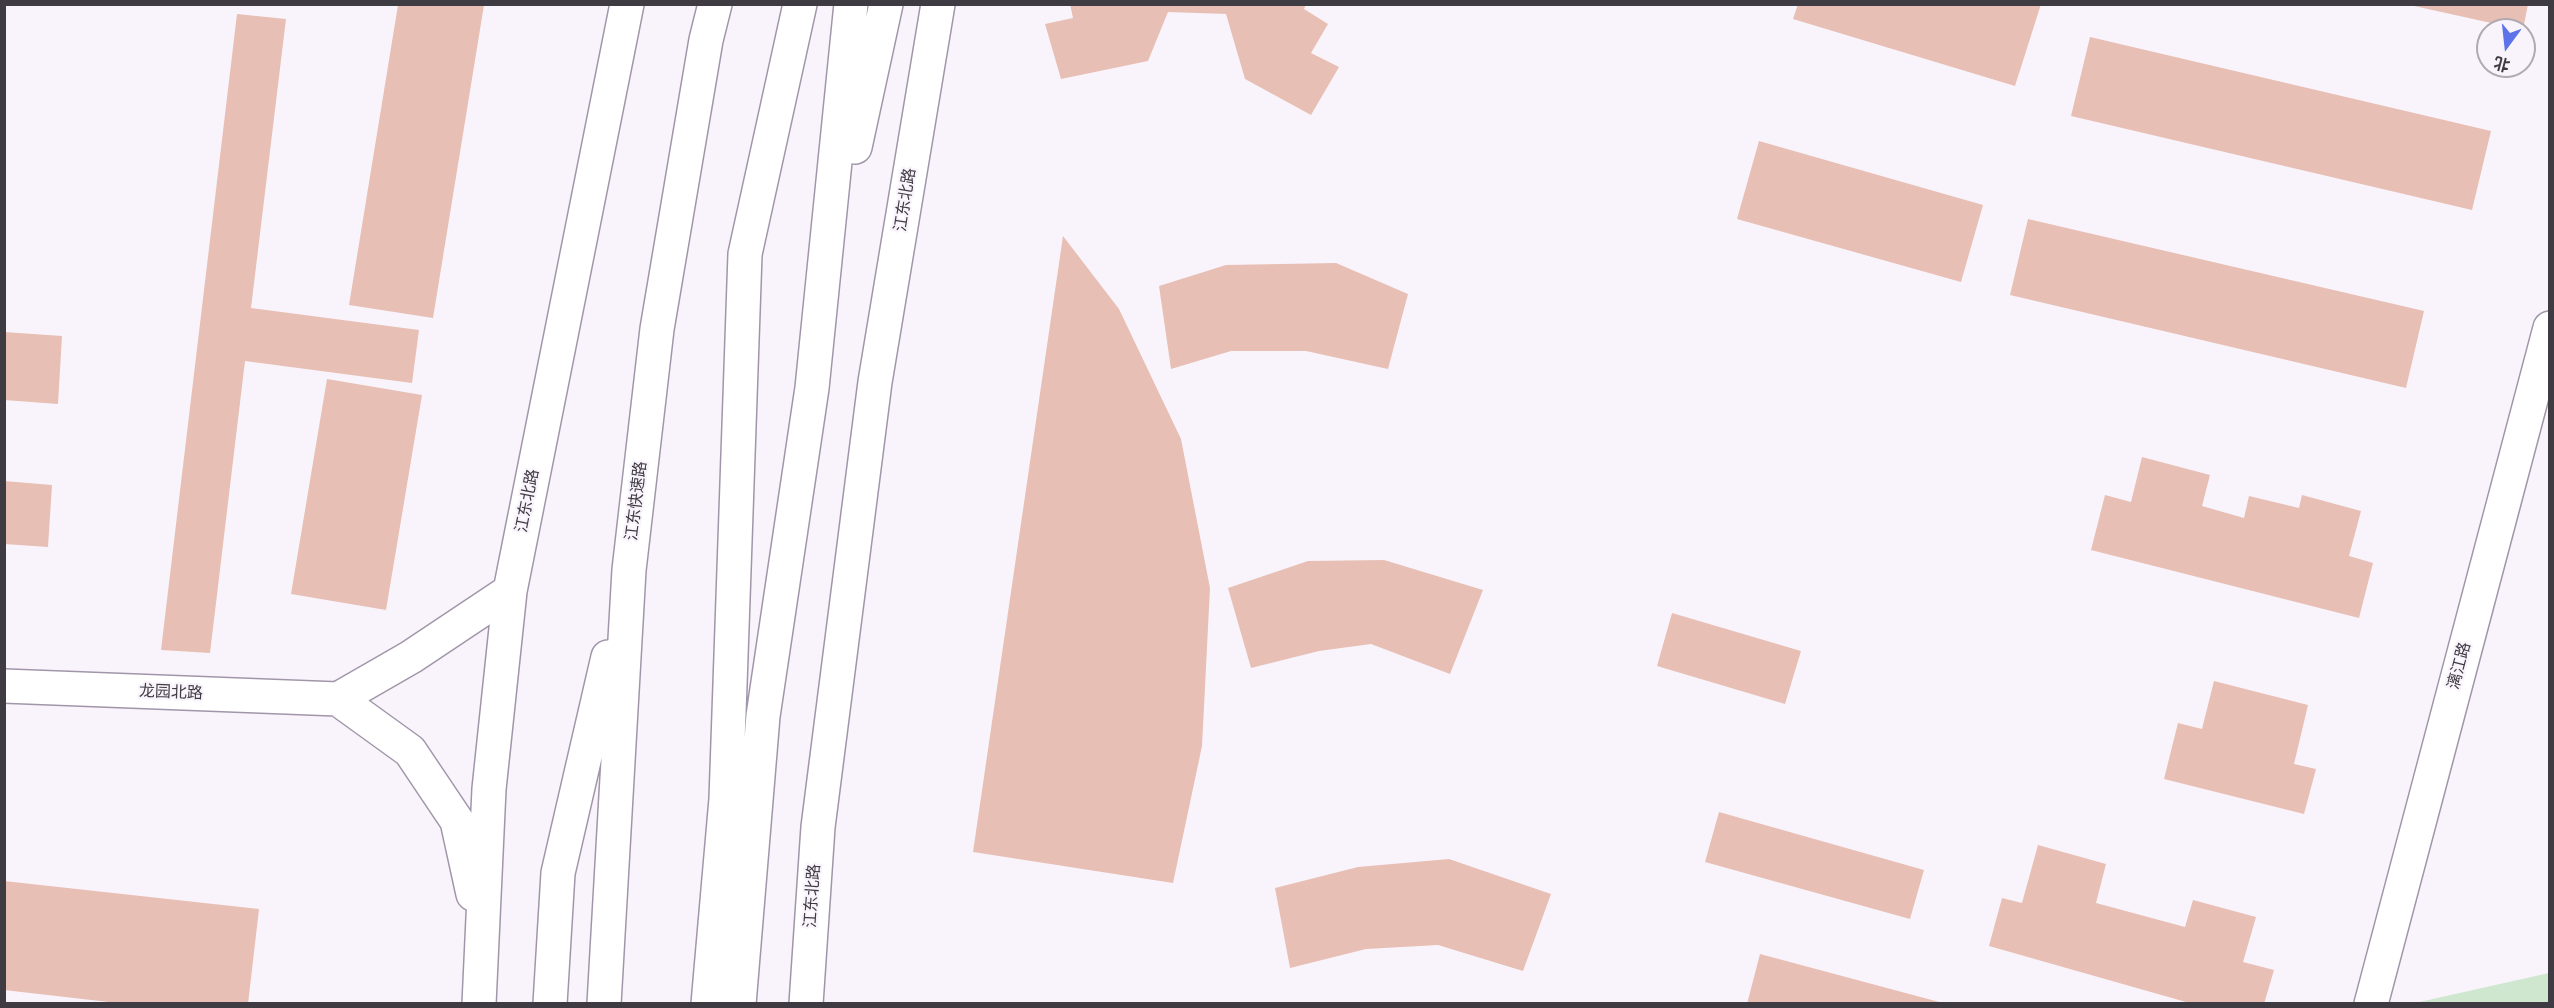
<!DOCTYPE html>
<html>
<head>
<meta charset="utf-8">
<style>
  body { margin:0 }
  #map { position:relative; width:2554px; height:1008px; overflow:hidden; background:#f9f4fc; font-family:"DejaVu Sans","Noto Sans SC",sans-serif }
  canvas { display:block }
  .frame { position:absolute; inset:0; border:6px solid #3f3b43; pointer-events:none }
  .north { position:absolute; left:2476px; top:18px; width:60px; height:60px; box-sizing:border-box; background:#f9f4fc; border:2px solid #afaab2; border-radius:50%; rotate:195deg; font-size:16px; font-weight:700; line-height:24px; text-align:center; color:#3f3b43 }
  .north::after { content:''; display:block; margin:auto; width:21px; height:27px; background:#5c73e9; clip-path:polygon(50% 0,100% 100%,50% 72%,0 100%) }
</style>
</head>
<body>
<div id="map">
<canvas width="2554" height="1008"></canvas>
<div class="frame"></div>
<div class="north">北</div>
</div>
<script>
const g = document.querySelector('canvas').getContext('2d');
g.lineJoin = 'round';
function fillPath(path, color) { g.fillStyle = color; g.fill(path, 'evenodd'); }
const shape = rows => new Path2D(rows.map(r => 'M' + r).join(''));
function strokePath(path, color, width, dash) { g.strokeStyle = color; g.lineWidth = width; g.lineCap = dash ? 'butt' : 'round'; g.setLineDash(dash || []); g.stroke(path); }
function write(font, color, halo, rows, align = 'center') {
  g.font = font + ' "DejaVu Sans","Noto Sans SC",sans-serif'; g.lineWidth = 4.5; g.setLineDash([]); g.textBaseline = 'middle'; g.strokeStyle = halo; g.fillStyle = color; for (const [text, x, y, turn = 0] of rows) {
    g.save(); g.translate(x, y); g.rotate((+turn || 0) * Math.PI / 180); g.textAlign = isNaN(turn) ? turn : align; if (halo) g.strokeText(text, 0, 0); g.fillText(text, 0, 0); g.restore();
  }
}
fillPath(shape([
  [2549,973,2549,1003,2414,1003,2415,1003]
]), '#cee7ce');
fillPath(shape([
  [1070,4,1306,4,1304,9,1328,24,1311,53,1339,67,1311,115,1245,79,1226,14,1168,12,1148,61,1061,79,1045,24,1073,18],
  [1798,4,2041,4,2015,86,1793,19],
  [2405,4,2528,4,2523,30],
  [398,5,484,5,433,318,349,305],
  [237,14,286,19,251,308,419,330,412,383,245,361,210,653,161,650],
  [2090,37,2491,131,2472,210,2071,116],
  [1759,141,1983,205,1961,282,1737,219],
  [2028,219,2424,311,2406,388,2010,295],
  [1063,236,1119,309,1181,439,1210,588,1202,746,1173,883,973,852],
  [1336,263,1408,294,1388,369,1306,351,1231,351,1171,369,1159,286,1226,265],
  [4,332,62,336,58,404,4,400],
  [327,379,422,395,386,610,291,594],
  [2142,457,2210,475,2202,506,2244,518,2249,496,2299,508,2302,495,2361,511,2349,556,2373,563,2359,618,2091,550,2105,495,2131,502],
  [4,481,52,485,48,547,4,544],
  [1384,560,1483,590,1450,674,1371,644,1319,651,1251,668,1228,588,1308,561],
  [1672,613,1801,651,1785,704,1657,666],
  [2214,681,2308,705,2294,764,2316,769,2304,814,2164,779,2178,723,2202,729],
  [1719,812,1924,870,1910,919,1705,862],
  [2038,845,2106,864,2096,903,2185,927,2193,900,2256,917,2243,962,2274,970,2264,1004,2193,1004,1989,946,2002,898,2022,903],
  [1449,859,1551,894,1523,971,1438,945,1366,949,1290,968,1275,888,1358,867],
  [4,881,259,909,248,1004,126,1004,4,990],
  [1760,954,1943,1003,1943,1004,1747,1004]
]), '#e8bfb4');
const minor = shape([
  [2371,1004,2550,328]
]);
const major = shape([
  [4,686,338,699],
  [338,699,410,751,457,821,473,894],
  [338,699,411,657,510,591],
  [479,1004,489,789,510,591,627,4],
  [806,1004,818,827,875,382,938,4]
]);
const highway = shape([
  [855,147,886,4],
  [550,1004,558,873,608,657],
  [604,1004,629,570,657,329,706,40,715,4],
  [708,1004,726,799,745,254,800,4],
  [739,1004,763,716,812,388,851,4]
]);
strokePath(minor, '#a196a9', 36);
strokePath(major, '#a196a9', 36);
strokePath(highway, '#a196a9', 36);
strokePath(minor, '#fff', 33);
strokePath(major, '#fff', 33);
strokePath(highway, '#fff', 33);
write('16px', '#3f3b43', '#f9f4fc', [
  ["江东北路",906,200,-81],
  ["江东北路",528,501,-79],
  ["江东快速路",637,501,-83],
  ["漓江路",2460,666,-75],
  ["龙园北路",171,693,2],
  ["江东北路",813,896,-86]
]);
</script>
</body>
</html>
